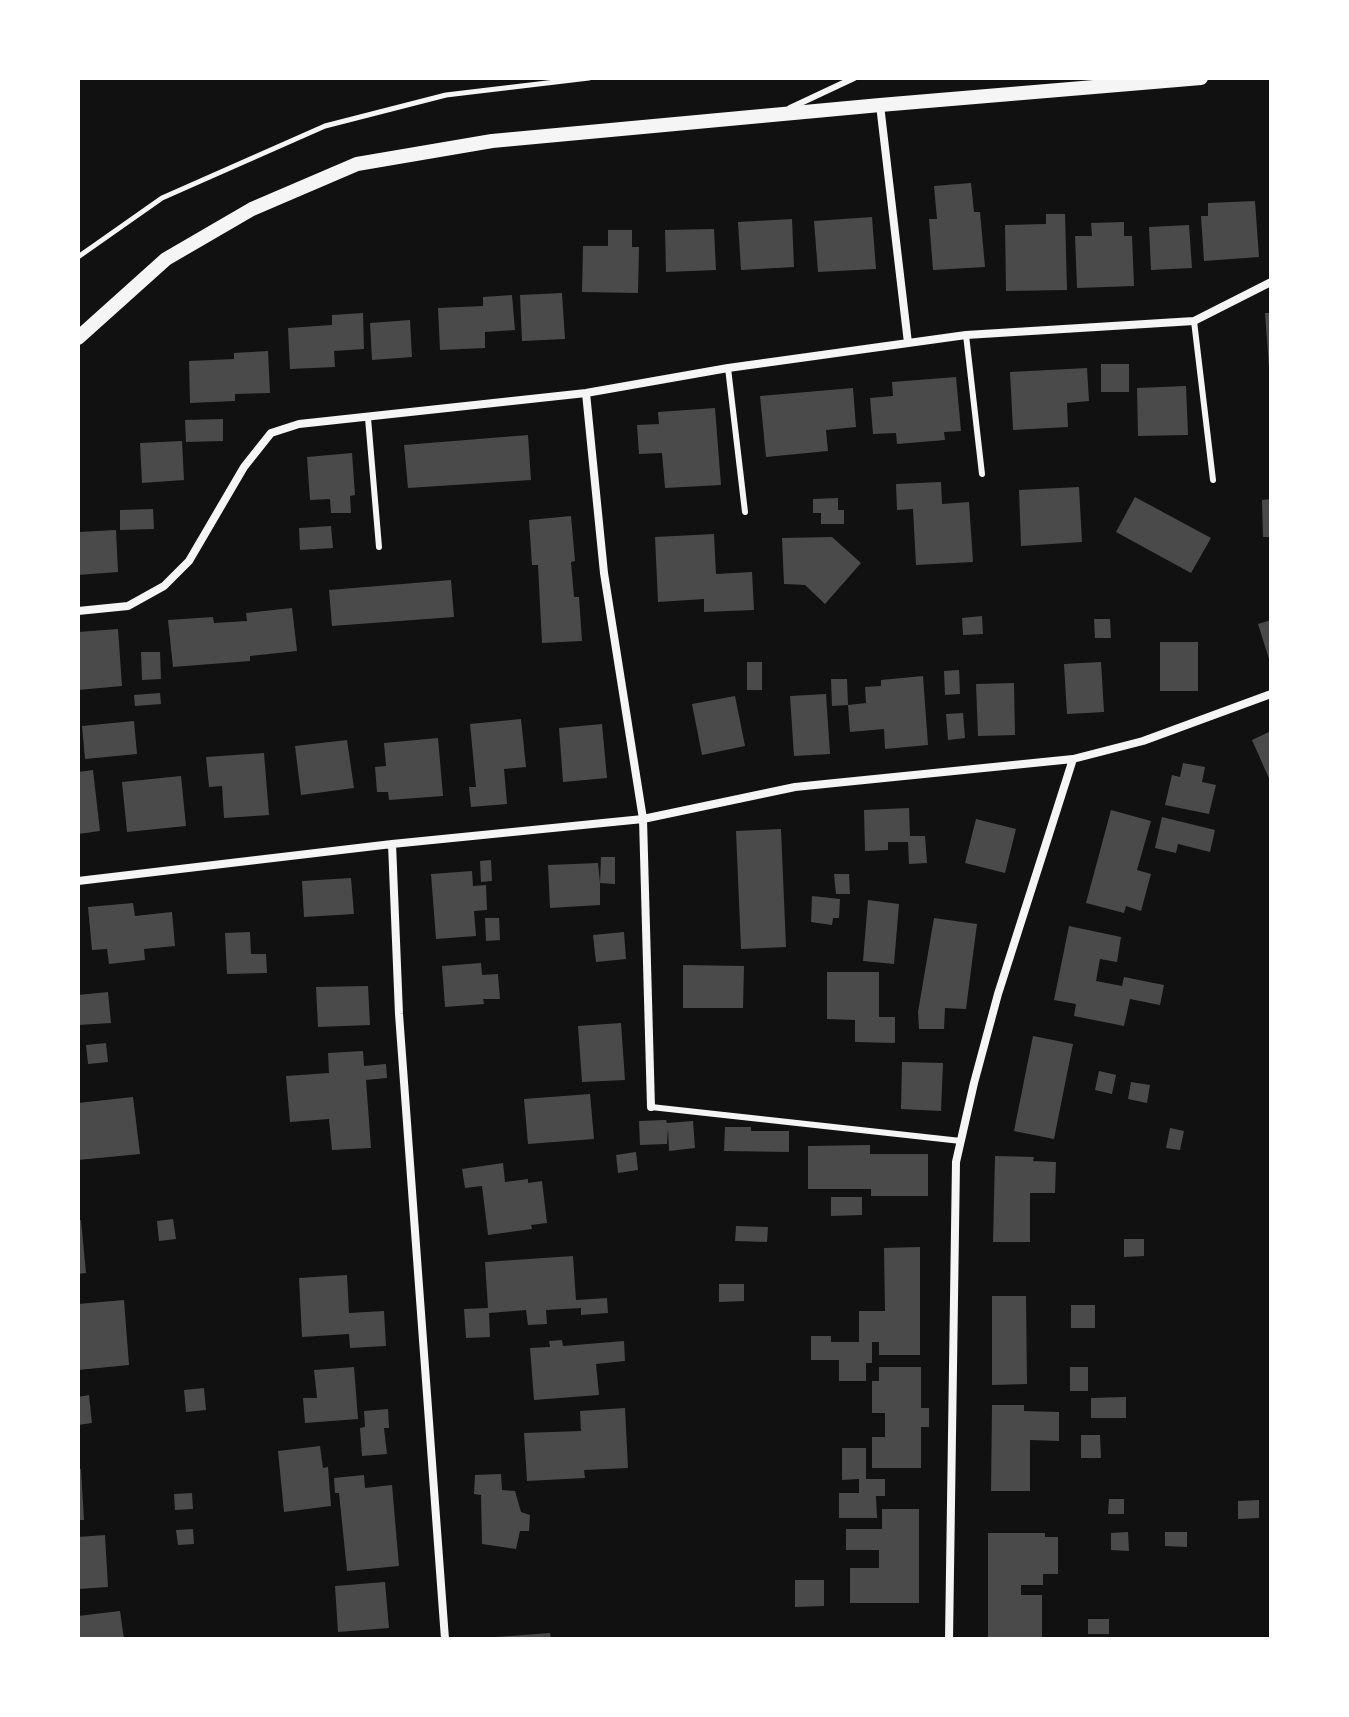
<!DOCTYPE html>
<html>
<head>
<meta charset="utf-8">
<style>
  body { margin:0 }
  #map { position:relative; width:1349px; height:1717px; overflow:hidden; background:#111; font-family:Figtree,sans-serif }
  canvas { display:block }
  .frame { position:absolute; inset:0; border:80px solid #fff; pointer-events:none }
</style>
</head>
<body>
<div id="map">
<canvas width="1349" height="1717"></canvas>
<div class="frame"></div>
</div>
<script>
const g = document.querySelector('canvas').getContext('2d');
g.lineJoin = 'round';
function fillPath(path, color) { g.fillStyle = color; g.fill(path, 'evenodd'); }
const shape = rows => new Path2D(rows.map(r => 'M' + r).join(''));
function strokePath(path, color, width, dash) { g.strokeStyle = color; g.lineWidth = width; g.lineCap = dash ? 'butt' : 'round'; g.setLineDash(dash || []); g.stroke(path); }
fillPath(shape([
  [971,183,974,212,980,212,985,267,933,270,929,219,937,219,934,186],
  [1255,201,1259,257,1204,261,1201,216,1208,216,1208,203],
  [1046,214,1065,214,1067,290,1006,291,1005,225,1046,224],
  [872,217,876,269,818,272,814,221],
  [792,219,794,267,741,270,738,222],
  [1124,222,1124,236,1132,236,1134,286,1077,288,1075,236,1092,236,1091,223],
  [1189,225,1192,268,1151,270,1149,227],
  [714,229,716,270,666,272,665,230],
  [608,230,632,230,632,247,639,247,638,293,582,292,583,246,608,246],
  [562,293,565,339,522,341,520,295],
  [512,295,515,330,485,332,485,348,440,350,438,308,483,306,483,297],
  [363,313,364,349,334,351,335,367,290,369,288,328,332,325,332,315],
  [1265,313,1271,313,1271,367,1269,367],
  [410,320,412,357,372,360,370,323],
  [268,351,270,393,235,394,235,401,190,403,189,361,234,359,234,353],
  [1101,364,1129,364,1129,392,1101,392],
  [1087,368,1089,401,1067,403,1068,427,1013,430,1010,372],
  [956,377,961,431,944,432,945,440,897,444,896,433,873,434,870,398,893,396,892,382],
  [1186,386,1188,435,1138,436,1137,388],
  [853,388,856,427,826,430,828,451,766,457,760,396],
  [715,408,721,485,665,488,662,453,639,454,637,425,659,424,658,412],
  [223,419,223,441,186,442,185,420],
  [528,435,531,480,408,488,404,445],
  [182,441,184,480,142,483,140,443],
  [352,453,355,495,350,496,351,513,331,513,330,499,310,500,307,457],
  [941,482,942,504,969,502,973,562,916,565,913,509,897,510,896,484],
  [1079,487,1082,542,1021,546,1019,490],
  [1135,497,1211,538,1191,573,1116,532],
  [838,498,838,510,844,510,844,524,821,524,821,513,813,513,813,499],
  [1271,499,1271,537,1263,537,1262,500],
  [153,509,154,529,120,530,120,510],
  [571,516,575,561,571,562,574,597,579,597,582,641,542,643,538,565,532,565,529,520],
  [331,526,333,548,300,550,299,528],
  [116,530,118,572,78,575,78,532],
  [714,534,716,574,752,572,754,610,704,612,704,599,658,602,655,537],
  [832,537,861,563,825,604,805,585,784,584,782,538],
  [451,580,454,617,332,626,329,590],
  [292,608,297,651,250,656,250,661,173,667,168,620,213,617,214,623,247,621,246,613],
  [982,616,983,634,963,635,962,618],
  [1094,619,1110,619,1111,638,1095,638],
  [1271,620,1271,662,1270,662,1258,624],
  [118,629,122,686,78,690,78,632],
  [1160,642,1198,642,1198,691,1160,691],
  [141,652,160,652,161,679,142,680],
  [747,662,762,662,762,690,747,690],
  [1101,662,1104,712,1067,714,1064,664],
  [959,670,960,694,945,695,944,671],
  [923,676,928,745,885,749,884,729,850,732,848,705,832,706,831,679,847,679,848,705,866,703,865,687,881,686,881,680],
  [1014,683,1015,735,978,736,976,684],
  [160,693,161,704,135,706,134,695],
  [826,694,830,754,794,756,790,696],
  [735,696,745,746,702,755,692,704],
  [963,713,965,738,948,740,946,714],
  [521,719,526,767,504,769,507,804,471,807,469,787,476,787,470,724],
  [134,721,137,754,85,759,82,726],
  [602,724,607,778,563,782,559,728],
  [1271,731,1271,783,1252,740],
  [438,738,443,796,389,800,388,792,377,792,375,767,386,766,384,743],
  [347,740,354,788,301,795,295,746],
  [264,753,269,815,224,818,222,786,209,787,206,757],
  [1183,763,1205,767,1202,782,1216,785,1209,814,1165,805,1172,775,1180,777],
  [93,770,100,831,78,834,78,772],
  [181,776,186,826,127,832,122,782],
  [909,808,910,836,925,836,927,863,909,864,908,842,888,842,888,850,865,851,864,810],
  [1111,810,1151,821,1137,870,1151,874,1141,911,1126,906,1124,913,1086,903],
  [1162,817,1215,830,1210,852,1178,844,1176,853,1155,848],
  [976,819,1016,829,1005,873,965,863],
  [781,829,786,947,741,949,736,831],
  [601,857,615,857,615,884,600,883,600,905,550,908,548,865,598,863,600,883],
  [491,860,492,881,481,882,480,861],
  [472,871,473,886,486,885,487,910,474,911,476,936,436,939,431,874],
  [834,874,849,874,850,894,836,894],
  [351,878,354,914,304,917,302,881],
  [812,896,840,899,839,918,833,918,832,925,811,922],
  [868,900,899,904,894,964,863,961],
  [133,903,135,916,172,912,175,946,144,949,145,960,109,964,107,949,92,950,88,907],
  [485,918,499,918,500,940,486,941],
  [934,918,977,924,966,1009,945,1008,944,1029,919,1029,918,1012],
  [1069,926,1121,937,1117,962,1100,959,1096,981,1122,986,1124,977,1164,985,1160,1005,1130,999,1124,1026,1074,1016,1076,1004,1054,1000],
  [250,932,251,954,266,954,267,973,227,974,225,933],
  [624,932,626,959,596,962,593,935],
  [481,963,482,975,498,974,500,999,483,999,484,1004,445,1007,442,966],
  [683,965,744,966,743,1008,683,1008],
  [827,972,879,972,879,1017,895,1017,895,1043,855,1042,855,1020,827,1019],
  [368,986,370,1025,318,1027,316,987],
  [108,992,111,1023,78,1025,78,995],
  [621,1023,625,1080,582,1082,578,1026],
  [1033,1036,1073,1044,1054,1139,1014,1131],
  [106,1043,108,1062,88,1064,86,1045],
  [363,1051,364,1066,386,1064,387,1078,366,1080,371,1148,332,1150,329,1119,290,1122,286,1076,329,1073,328,1053],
  [902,1062,943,1063,941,1111,901,1109],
  [1099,1071,1116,1075,1112,1094,1095,1090],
  [1131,1082,1150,1085,1147,1103,1128,1099],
  [590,1094,594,1139,528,1144,524,1099],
  [133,1097,140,1154,78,1160,78,1103],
  [666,1120,667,1123,693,1121,695,1148,669,1151,668,1128,667,1144,640,1145,639,1121],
  [725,1127,751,1127,751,1131,789,1131,789,1152,724,1151],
  [1170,1128,1184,1131,1180,1150,1166,1148],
  [870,1145,870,1154,928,1154,928,1196,871,1196,871,1189,808,1189,808,1146],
  [636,1152,638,1170,618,1173,616,1155],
  [995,1156,1034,1157,1033,1161,1056,1162,1055,1193,1030,1193,1030,1242,993,1242],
  [503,1163,505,1182,528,1179,528,1183,542,1181,547,1223,531,1225,532,1229,488,1235,482,1186,465,1188,462,1169],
  [831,1197,862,1197,862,1215,831,1216],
  [173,1219,176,1239,159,1241,157,1221],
  [81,1220,86,1273,78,1274,78,1221],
  [736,1226,768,1227,767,1242,735,1241],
  [1124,1239,1144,1239,1144,1256,1124,1257],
  [920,1247,920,1355,879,1355,879,1342,872,1342,872,1363,866,1363,866,1381,839,1381,839,1360,811,1360,811,1336,831,1336,831,1342,859,1342,859,1311,885,1311,884,1248],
  [573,1256,576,1300,607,1298,608,1313,581,1315,581,1308,546,1310,547,1324,528,1325,526,1310,489,1313,490,1337,466,1338,464,1309,488,1308,485,1262],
  [347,1275,349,1313,384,1311,386,1346,350,1348,349,1334,302,1337,299,1278],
  [719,1284,744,1284,744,1301,719,1302],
  [992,1296,1026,1296,1027,1384,992,1385],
  [124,1300,129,1365,78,1370,78,1304],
  [1071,1305,1095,1305,1095,1328,1071,1328],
  [562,1340,563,1346,624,1341,625,1361,596,1364,599,1395,534,1400,530,1348,550,1347,549,1341],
  [354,1367,358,1419,305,1423,303,1398,317,1398,314,1370],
  [879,1367,921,1367,921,1408,929,1408,929,1427,921,1427,921,1468,872,1468,872,1437,885,1437,885,1413,872,1413,872,1381,879,1381],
  [1070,1367,1088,1367,1088,1391,1070,1391],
  [204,1388,206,1410,186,1412,184,1390],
  [89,1395,92,1423,78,1425,78,1397],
  [1126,1397,1126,1418,1091,1418,1091,1398],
  [992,1405,1024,1405,1024,1411,1059,1412,1059,1441,1030,1440,1030,1491,991,1491],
  [625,1408,628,1468,584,1470,585,1478,527,1481,524,1433,581,1431,580,1411],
  [388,1409,389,1428,384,1428,387,1454,362,1456,360,1428,365,1427,364,1411],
  [1081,1435,1100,1435,1101,1458,1081,1458],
  [320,1446,323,1468,328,1467,331,1506,284,1512,278,1451],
  [842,1448,866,1448,866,1479,885,1479,885,1496,876,1496,877,1518,839,1518,839,1493,859,1493,859,1479,842,1480],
  [78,1469,81,1469,84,1520,78,1520],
  [501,1474,502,1490,515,1491,521,1512,530,1515,529,1531,520,1531,516,1549,482,1544,481,1495,474,1494,475,1475],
  [364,1475,365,1488,392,1485,399,1566,347,1571,339,1493,335,1493,334,1478],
  [192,1493,193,1509,175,1510,174,1494],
  [1109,1499,1124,1499,1124,1514,1108,1514],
  [1259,1500,1259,1518,1238,1519,1238,1501],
  [882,1509,919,1509,919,1603,850,1603,850,1568,879,1568,879,1550,846,1550,846,1529,882,1529],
  [193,1529,194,1544,178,1545,176,1530],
  [1128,1532,1129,1551,1111,1550,1111,1533],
  [1165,1532,1187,1532,1187,1547,1165,1546],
  [988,1533,1045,1533,1045,1537,1058,1537,1058,1574,1043,1574,1043,1585,1021,1585,1021,1595,1042,1595,1042,1637,988,1637],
  [105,1535,108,1587,78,1589,78,1537],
  [795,1580,824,1580,824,1606,795,1607],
  [385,1582,389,1628,338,1632,335,1586],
  [120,1611,124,1639,78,1639,78,1616],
  [1088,1619,1109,1619,1109,1634,1088,1634],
  [550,1633,551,1639,496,1639,496,1637]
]), '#4a4a4a');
strokePath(shape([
  [78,257,162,198,325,126,446,95,589,78]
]), '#f5f5f5', 5);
strokePath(shape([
  [790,108,854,78],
  [1194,321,1213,480],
  [966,335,982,474],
  [728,368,745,512],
  [368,418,379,547],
  [651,1107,961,1141]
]), '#f5f5f5', 6);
strokePath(shape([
  [880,105,908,343],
  [586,393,604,573,643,819,651,1107],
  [78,611,128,606,164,586,189,561,244,467,271,433,299,424,586,393,728,368,966,335,1194,321,1271,282],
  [392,844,399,1014,445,1639],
  [78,881,392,844,643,819,795,787,1073,759,1143,741,1271,694],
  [949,1639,956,1162,974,1083,998,994,1073,759]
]), '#f5f5f5', 8);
strokePath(shape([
  [78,338,166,259,252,209,357,164,492,141,880,105,1201,78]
]), '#f5f5f5', 14);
</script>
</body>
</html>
